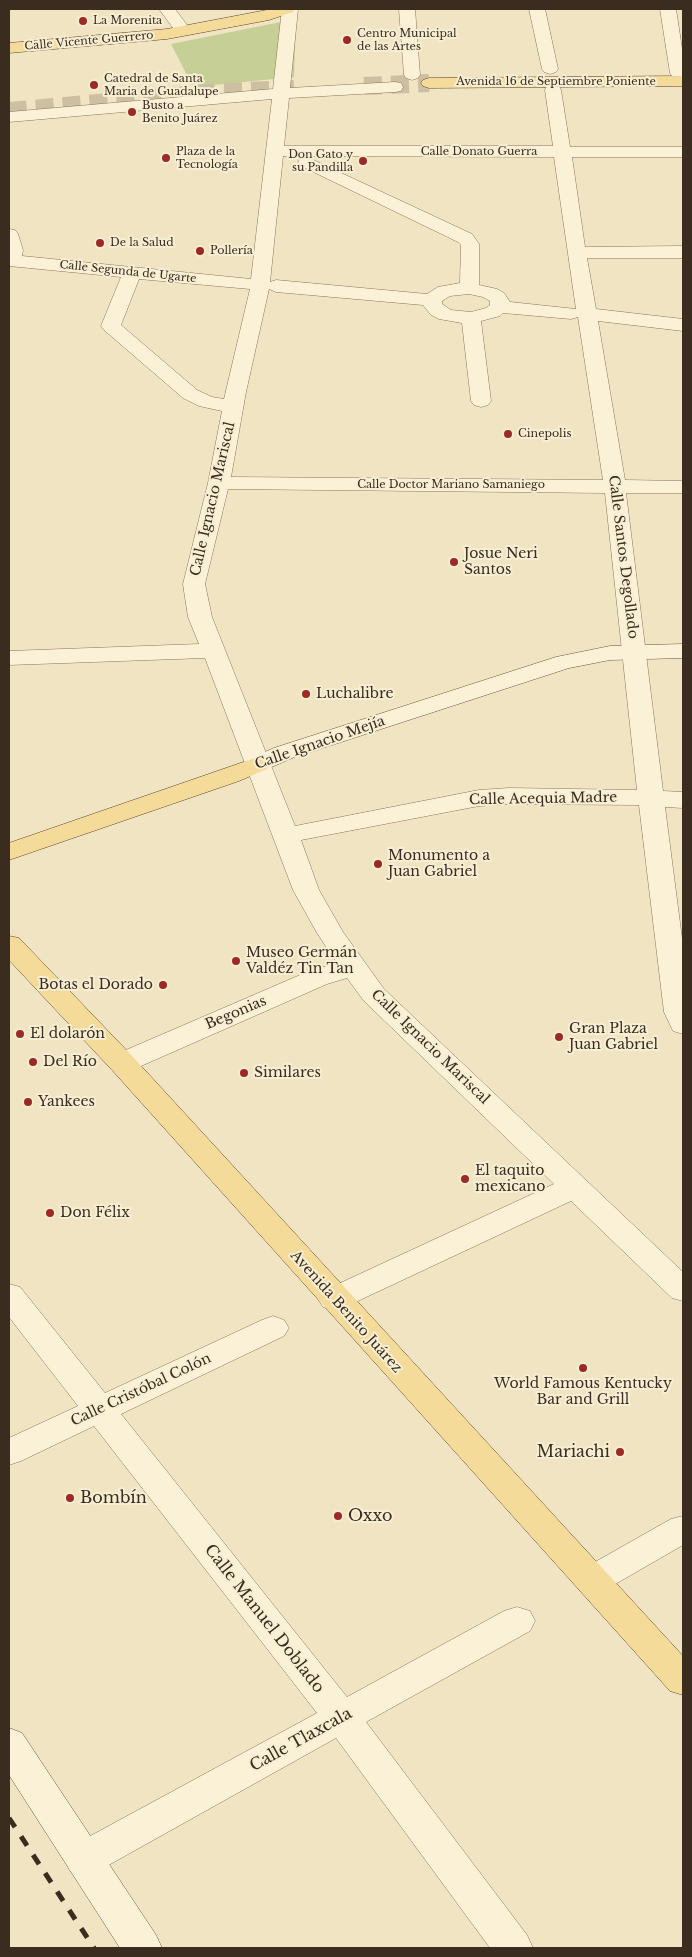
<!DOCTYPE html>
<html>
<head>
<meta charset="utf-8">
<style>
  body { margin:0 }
  #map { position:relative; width:692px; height:1957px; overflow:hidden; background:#f0e4c3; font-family:"Libre Baskerville",serif }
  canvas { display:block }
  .frame { position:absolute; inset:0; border:10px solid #3a2c1e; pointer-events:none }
</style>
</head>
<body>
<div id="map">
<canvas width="692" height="1957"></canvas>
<div class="frame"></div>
</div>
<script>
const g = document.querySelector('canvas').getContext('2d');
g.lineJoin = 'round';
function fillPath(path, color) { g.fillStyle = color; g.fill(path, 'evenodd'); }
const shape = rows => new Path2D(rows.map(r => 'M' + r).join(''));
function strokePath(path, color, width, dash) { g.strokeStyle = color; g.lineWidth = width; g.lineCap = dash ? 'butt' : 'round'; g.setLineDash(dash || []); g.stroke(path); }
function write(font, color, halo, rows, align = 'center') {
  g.font = font + ' "Libre Baskerville",serif'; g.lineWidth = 4; g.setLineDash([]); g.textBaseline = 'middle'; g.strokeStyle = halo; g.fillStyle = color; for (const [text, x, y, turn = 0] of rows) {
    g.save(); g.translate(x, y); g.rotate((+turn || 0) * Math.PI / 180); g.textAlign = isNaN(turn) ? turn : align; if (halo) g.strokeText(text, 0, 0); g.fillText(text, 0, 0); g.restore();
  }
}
fillPath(shape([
  [296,19,294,77,193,87,171,44]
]), '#c6cf96');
strokePath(shape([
  [364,86,429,83],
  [9,111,221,92,294,89]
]), '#ccbfa2', 18, [18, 9]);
const street = shape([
  [159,9,175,9,187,25,185,28,173,28,159,9],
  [282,9,298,9,290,88,395,82,401,83,403,87,401,91,395,92,289,98,284,146,553,146,545,90,547,86,553,85,559,86,561,90,570,147,683,147,683,157,572,157,585,247,683,246,683,258,587,258,596,309,683,319,683,331,598,321,625,480,683,481,683,493,626,493,663,791,683,792,683,808,665,807,683,946,683,1034,673,1031,664,1012,639,805,509,804,479,806,301,840,319,890,343,932,384,989,683,1272,683,1301,672,1298,571,1201,345,1307,334,1310,323,1307,318,1299,323,1291,554,1184,364,1001,347,978,327,984,132,1070,122,1072,112,1070,108,1063,112,1056,307,972,337,963,317,933,293,890,205,658,9,665,9,651,199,644,188,617,183,584,208,483,222,411,199,406,183,398,104,330,101,326,121,277,9,266,9,229,15,230,18,234,23,250,22,256,251,279,272,99,9,122,9,112,273,89,282,9],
  [283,156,554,157,576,309,510,302,504,293,497,289,479,285,479,244,472,234,307,157,301,158,298,162,301,166,458,242,461,245,460,283,438,287,427,294,276,280,270,282,283,156],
  [139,279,250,289,224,399,212,397,197,390,121,325,139,279],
  [269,289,276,292,423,305,431,315,439,319,462,323,471,401,474,405,481,407,488,405,491,401,481,321,500,316,503,313,571,319,578,317,603,480,231,477,246,392,269,289],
  [469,294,483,297,490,301,490,305,486,308,471,312,451,310,442,304,442,301,450,296,469,294],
  [228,489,605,493,637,790,509,788,479,790,295,826,212,617,205,584,228,489],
  [399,9,415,9,420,75,418,78,412,80,406,78,404,75,399,9],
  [529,9,545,9,558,69,556,72,550,74,544,72,542,69,529,9],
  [660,9,676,9,683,55,683,77,672,76,670,73,660,9],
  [9,1284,20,1287,105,1393,262,1320,273,1316,284,1320,289,1328,284,1336,121,1414,347,1697,504,1611,517,1607,530,1611,535,1621,530,1631,366,1722,527,1935,533,1948,490,1948,336,1738,98,1871,84,1876,70,1871,65,1859,70,1847,317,1713,94,1426,21,1461,9,1465,9,1438,78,1406,9,1317,9,1284],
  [683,1516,683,1545,605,1590,593,1594,581,1590,576,1580,581,1570,671,1519,683,1516]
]);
const secondary = shape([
  [683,644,683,658,610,660,569,668,292,758,267,769,258,771,249,769,246,764,249,759,274,748,556,657,610,646,683,644],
  [9,1728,22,1733,156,1935,162,1948,120,1948,9,1775,9,1728]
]);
const primary = shape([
  [272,9,295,9,293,12,269,20,167,39,9,53,9,43,167,29,272,9],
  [683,76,683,86,429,88,423,86,421,83,423,80,429,78,683,76],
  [258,757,267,759,270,764,267,769,239,781,9,860,9,843,258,757],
  [9,936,19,938,132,1056,683,1656,683,1695,670,1691,112,1070,9,960,9,936]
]);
strokePath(street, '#8b7559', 1);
strokePath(secondary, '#6d563c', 1);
strokePath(primary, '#59432d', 1);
fillPath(street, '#faf1d7');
fillPath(secondary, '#faf1d7');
fillPath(primary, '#f4db99');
strokePath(shape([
  [9,1818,94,1948]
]), '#3a2c1e', 5, [11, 11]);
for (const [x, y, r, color] of [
  [83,21,5,"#9d2926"],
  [347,40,5,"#9d2926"],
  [94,85,5,"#9d2926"],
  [132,112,5,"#9d2926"],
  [166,158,5,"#9d2926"],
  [363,161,5,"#9d2926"],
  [100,243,5,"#9d2926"],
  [200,251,5,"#9d2926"],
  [508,434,5,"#9d2926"],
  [454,562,5,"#9d2926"],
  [306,694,5,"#9d2926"],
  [378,864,5,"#9d2926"],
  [236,961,5,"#9d2926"],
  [163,985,5,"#9d2926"],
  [20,1034,5,"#9d2926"],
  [559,1037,5,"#9d2926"],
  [33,1062,5,"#9d2926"],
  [244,1073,5,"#9d2926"],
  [28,1102,5,"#9d2926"],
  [465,1179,5,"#9d2926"],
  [50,1213,5,"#9d2926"],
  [583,1368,5,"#9d2926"],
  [620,1452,5,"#9d2926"],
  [70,1498,5,"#9d2926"],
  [338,1516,5,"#9d2926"]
]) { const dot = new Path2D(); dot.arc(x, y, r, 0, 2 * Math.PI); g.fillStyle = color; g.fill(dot); strokePath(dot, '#f7eed3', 2); }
write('11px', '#3a2c1e', '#f7eed3', [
  ["La Morenita",93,21],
  ["Centro Municipal",357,34],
  ["de las Artes",357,47],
  ["Catedral de Santa",104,79],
  ["Maria de Guadalupe",104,92],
  ["Busto a",142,106],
  ["Benito Juárez",142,119],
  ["Plaza de la",176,152],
  ["Tecnología",176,165],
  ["Don Gato y",353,155,"right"],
  ["su Pandilla",353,168,"right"],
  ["De la Salud",110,243],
  ["Pollería",210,251],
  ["Cinepolis",518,434]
], 'left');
write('11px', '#3a2c1e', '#f7eed3', [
  ["Calle Vicente Guerrero",89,41,-5],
  ["Avenida 16 de Septiembre Poniente",556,82],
  ["Calle Donato Guerra",479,152],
  ["Calle Segunda de Ugarte",128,272,6],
  ["Calle Doctor Mariano Samaniego",451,485]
]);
write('14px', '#3a2c1e', '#f7eed3', [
  ["Calle Ignacio Mariscal",213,499,-77],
  ["Calle Santos Degollado",623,557,83],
  ["Calle Ignacio Mejía",320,743,-19],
  ["Calle Acequia Madre",543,799,-1],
  ["Begonias",236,1013,-23],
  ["Calle Ignacio Mariscal",430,1047,44],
  ["Avenida Benito Juárez",346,1312,48],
  ["Calle Cristóbal Colón",141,1390,-25]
]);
write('14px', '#3a2c1e', '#f7eed3', [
  ["Josue Neri",464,554],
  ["Santos",464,570],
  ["Luchalibre",316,694],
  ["Monumento a",388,856],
  ["Juan Gabriel",388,872],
  ["Museo Germán",246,953],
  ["Valdéz Tin Tan",246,969],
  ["Botas el Dorado",153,985,"right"],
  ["Gran Plaza",569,1029],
  ["Juan Gabriel",569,1045],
  ["El dolarón",30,1034],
  ["Del Río",43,1062],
  ["Similares",254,1073],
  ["Yankees",38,1102],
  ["El taquito",475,1171],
  ["mexicano",475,1187],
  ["Don Félix",60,1213],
  ["World Famous Kentucky",583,1384,"center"],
  ["Bar and Grill",583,1400,"center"]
], 'left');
write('16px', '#3a2c1e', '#f7eed3', [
  ["Mariachi",610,1452,"right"],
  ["Bombín",80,1498],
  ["Oxxo",348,1516]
], 'left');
write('16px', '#3a2c1e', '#f7eed3', [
  ["Calle Manuel Doblado",264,1619,52],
  ["Calle Tlaxcala",301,1740,-29]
]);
</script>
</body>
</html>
